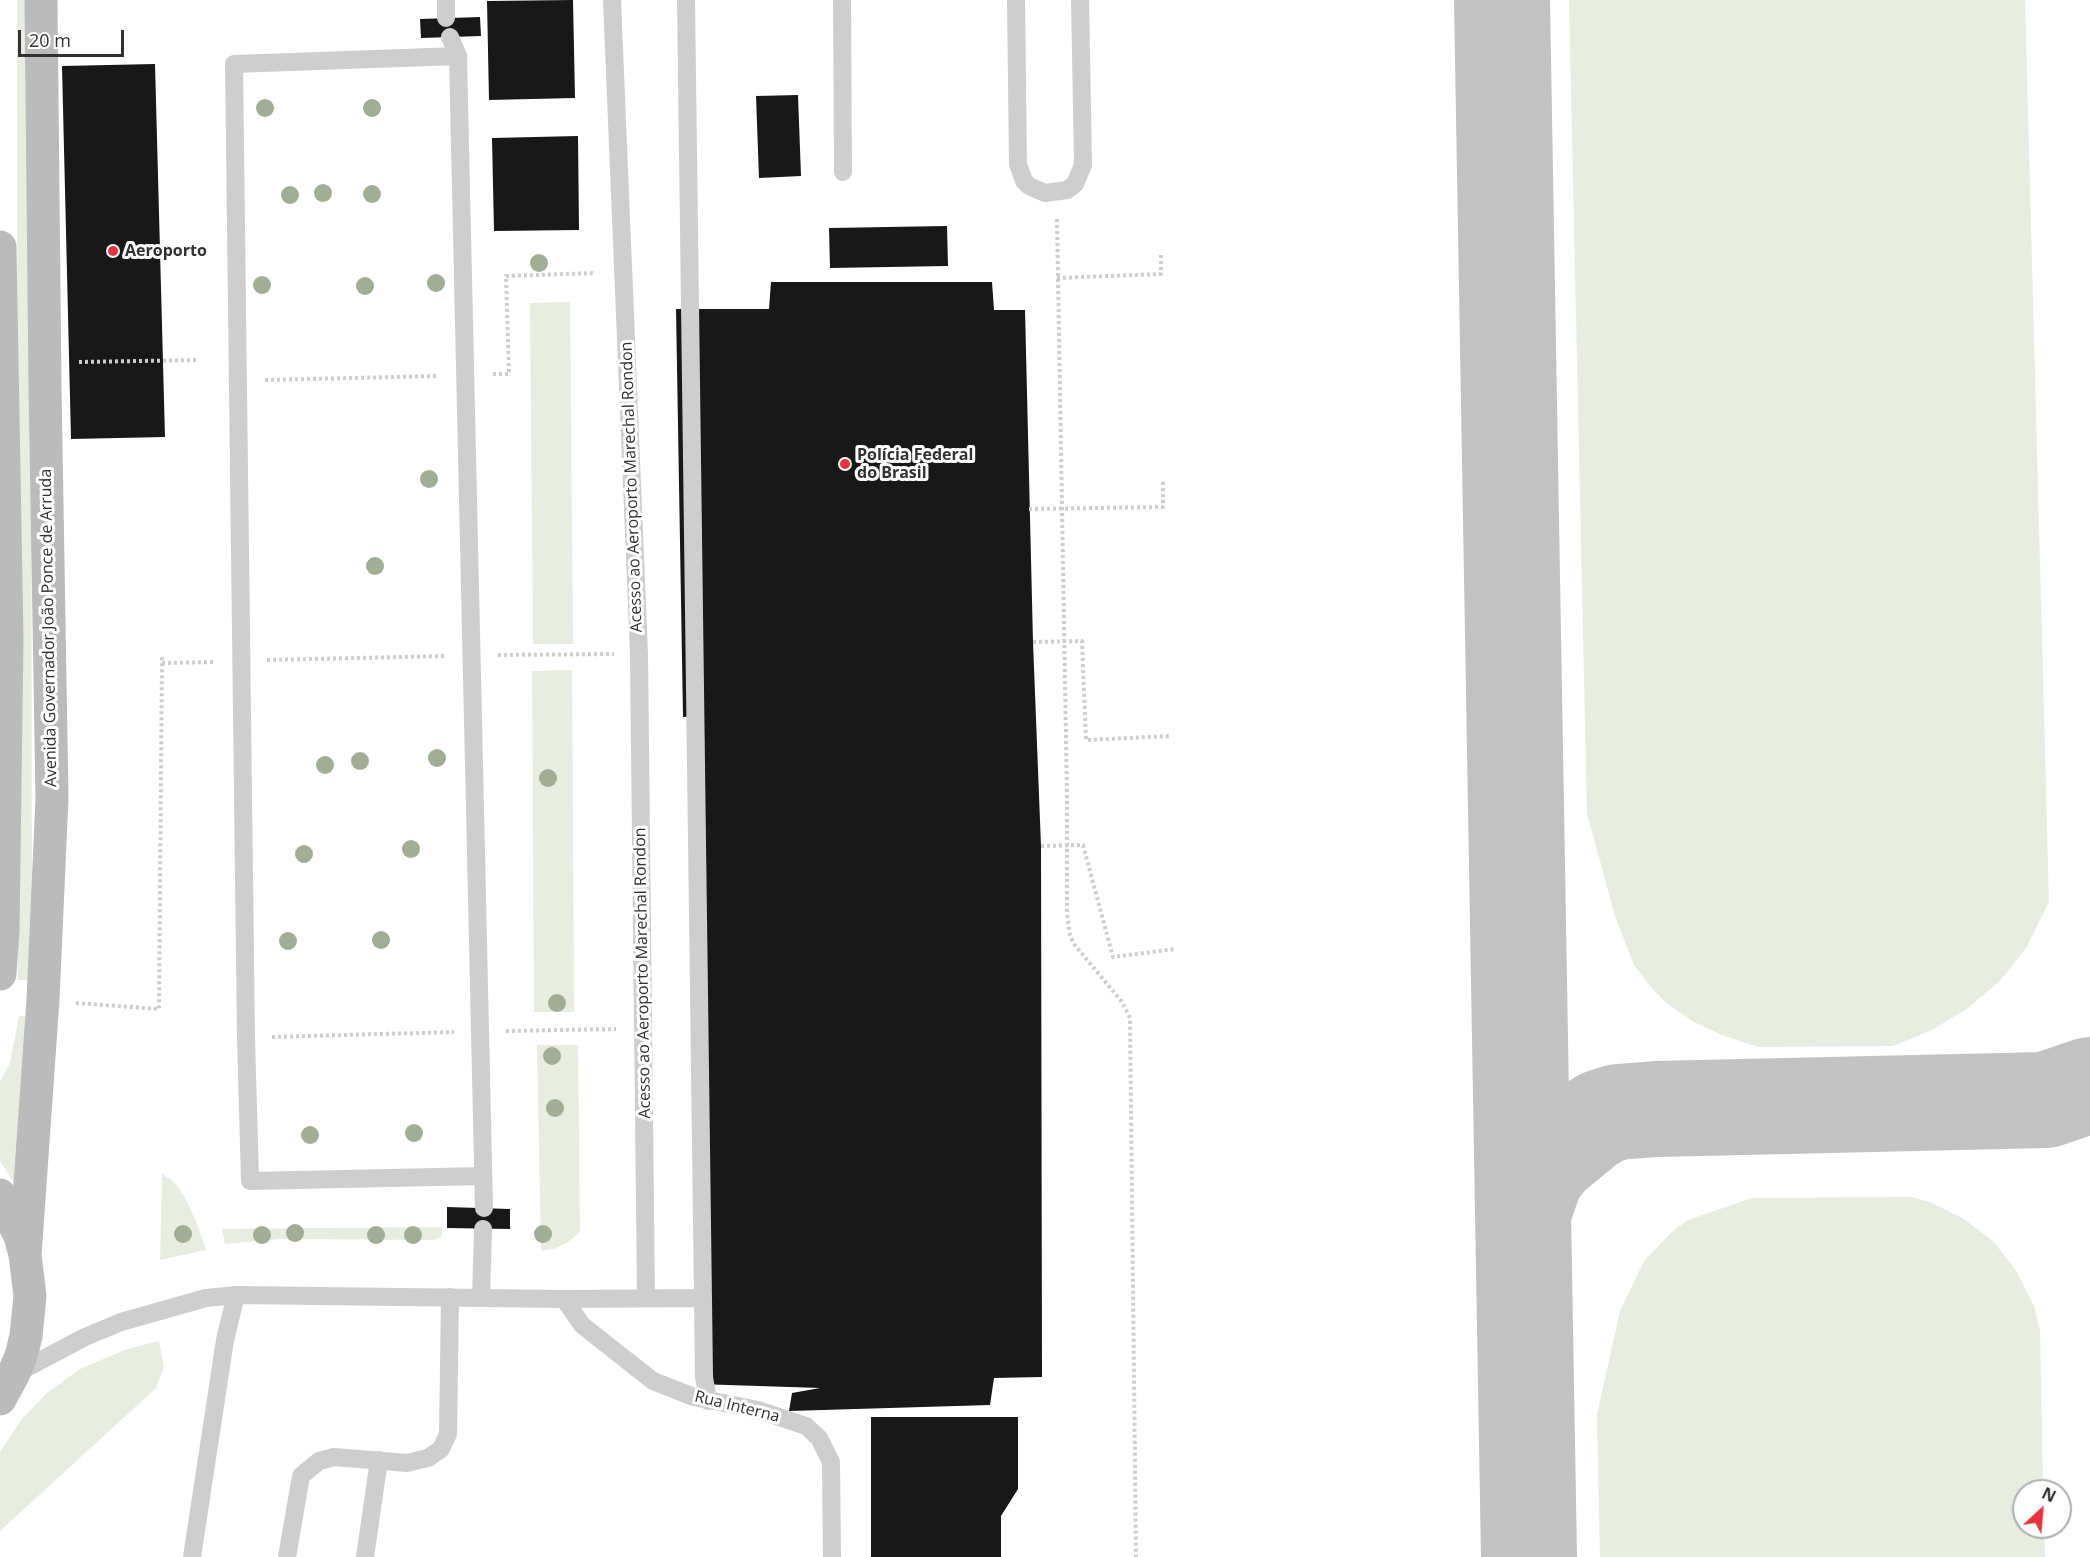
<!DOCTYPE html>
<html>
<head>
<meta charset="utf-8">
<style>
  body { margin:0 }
  #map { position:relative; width:2090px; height:1557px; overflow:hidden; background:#fff; font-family:"Open Sans",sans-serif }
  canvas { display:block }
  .north { position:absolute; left:2012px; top:1479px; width:60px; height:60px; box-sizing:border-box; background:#fff; border:2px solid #adadad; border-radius:50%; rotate:26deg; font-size:16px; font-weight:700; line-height:24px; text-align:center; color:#313131 }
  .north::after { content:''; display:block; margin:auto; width:21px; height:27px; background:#ea313d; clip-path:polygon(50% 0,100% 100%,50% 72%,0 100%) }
  .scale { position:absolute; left:18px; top:30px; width:106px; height:27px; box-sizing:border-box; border:3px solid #313131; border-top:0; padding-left:8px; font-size:18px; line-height:21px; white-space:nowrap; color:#313131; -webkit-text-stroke:4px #fff; paint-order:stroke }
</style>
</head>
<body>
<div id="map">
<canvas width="2090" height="1557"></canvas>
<div class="north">N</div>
<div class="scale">20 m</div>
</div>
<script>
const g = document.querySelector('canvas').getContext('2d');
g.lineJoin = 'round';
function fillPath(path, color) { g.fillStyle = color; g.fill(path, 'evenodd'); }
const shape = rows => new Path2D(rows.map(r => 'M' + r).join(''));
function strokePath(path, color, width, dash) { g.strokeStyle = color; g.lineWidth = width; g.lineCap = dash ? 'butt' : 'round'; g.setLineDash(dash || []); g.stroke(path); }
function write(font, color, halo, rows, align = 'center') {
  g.font = font + ' "Open Sans",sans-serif'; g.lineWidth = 6; g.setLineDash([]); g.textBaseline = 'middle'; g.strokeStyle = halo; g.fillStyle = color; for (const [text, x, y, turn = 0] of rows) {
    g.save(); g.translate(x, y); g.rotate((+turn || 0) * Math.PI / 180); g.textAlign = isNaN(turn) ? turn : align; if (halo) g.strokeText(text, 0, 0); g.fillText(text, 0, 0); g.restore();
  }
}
fillPath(shape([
  [17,0,31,0,32,980,18,980],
  [1569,0,2025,0,2049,902,2026,948,2000,981,1968,1008,1932,1030,1893,1046,1758,1047,1722,1035,1694,1022,1666,1003,1651,987,1634,965,1615,916,1587,813],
  [570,302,573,644,533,644,530,303],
  [572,670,574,1012,534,1012,532,671],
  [19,1016,29,1016,16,1186,0,1161,0,1082,10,1063],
  [537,1045,578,1045,580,1232,567,1243,553,1249,541,1251],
  [162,1174,174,1182,184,1196,196,1221,206,1250,160,1260],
  [1911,1197,1930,1202,1964,1219,1994,1242,2017,1272,2034,1306,2040,1330,2043,1491,2024,1491,2024,1527,2044,1527,2045,1557,1600,1557,1597,1414,1620,1311,1644,1261,1674,1230,1688,1220,1752,1198],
  [443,1227,441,1237,434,1240,280,1239,225,1244,222,1229],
  [159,1341,164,1366,156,1388,0,1531,0,1452,21,1420,46,1394,80,1369,127,1349]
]), '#e7eedf');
strokePath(shape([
  [1502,0,1529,1557],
  [1523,1213,1536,1175,1551,1156,1589,1125,1602,1117,1618,1112,1656,1109,2046,1100,2090,1085]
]), '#c2c2c2', 96);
fillPath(shape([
  [573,0,575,98,489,100,487,1],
  [480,17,481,36,421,38,420,19],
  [155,64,165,437,71,439,62,66],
  [798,95,801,176,759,178,756,96],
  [578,136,579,230,494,231,492,138],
  [947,226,948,266,830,268,829,228],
  [771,282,992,282,994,310,1025,310,1033,642,1041,846,1042,1377,994,1378,990,1405,789,1411,792,1393,820,1388,697,1384,699,716,683,717,676,309,769,309],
  [447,1207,510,1209,510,1229,447,1228],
  [871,1417,1018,1417,1018,1489,1001,1516,1001,1557,871,1557]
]), '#181818');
strokePath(shape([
  [1057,219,1067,795,1067,914,1070,935,1074,944,1122,1002,1130,1018,1136,1557],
  [1057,278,1161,274,1161,253],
  [79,362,198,360],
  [493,374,509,374,506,276,596,273],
  [265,380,437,376],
  [498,655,614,654],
  [267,660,446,656],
  [162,663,215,662],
  [76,1003,159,1009,162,657],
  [506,1031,616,1029],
  [272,1037,454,1032]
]), '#cecece', 4, [3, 3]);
strokePath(shape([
  [446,0,446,18],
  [612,0,639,654,646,1298],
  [842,0,843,172],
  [1016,0,1018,164,1024,181,1029,186,1045,193,1067,190,1075,184,1083,165,1080,0],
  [450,37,458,56,484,1208],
  [458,56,234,64,246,1038,250,1181,483,1176],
  [481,1298,483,1229],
  [703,1298,704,1377,708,1401],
  [564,1299,582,1325,653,1381,694,1397,758,1410,806,1426,819,1438,831,1462,832,1557],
  [15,1374,85,1337,121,1322,206,1298,236,1295,564,1299,703,1298,686,0],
  [192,1557,225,1340,236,1295],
  [287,1557,301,1476,319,1461,334,1457,407,1463,428,1458,441,1449,448,1434,450,1297],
  [365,1557,379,1460]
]), '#cecece', 18);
strokePath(shape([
  [0,247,7,639,3,931,0,974],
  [0,1195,20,1236,25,1255,30,1296,26,1336,21,1356,13,1375,0,1399],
  [25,1255,43,1000,52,798,45,386,41,0]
]), '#bbb', 33);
strokePath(shape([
  [1029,509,1163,507,1163,480],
  [1033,642,1082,641,1086,740,1171,736],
  [1041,846,1083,845,1113,957,1175,949]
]), '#cecece', 4, [3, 3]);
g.fillStyle = '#a0af94';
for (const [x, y] of [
  [265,108],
  [372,108],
  [323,193],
  [372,194],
  [290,195],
  [539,263],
  [436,283],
  [262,285],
  [365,286],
  [429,479],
  [375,566],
  [437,758],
  [360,761],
  [325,765],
  [548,778],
  [411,849],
  [304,854],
  [381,940],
  [288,941],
  [557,1003],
  [552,1056],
  [555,1108],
  [414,1133],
  [310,1135],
  [295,1233],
  [183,1234],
  [543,1234],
  [262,1235],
  [376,1235],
  [413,1235]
]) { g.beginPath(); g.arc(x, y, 9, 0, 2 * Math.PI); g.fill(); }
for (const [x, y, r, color] of [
  [113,251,6,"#ea313d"],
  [845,464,6,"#ea313d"]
]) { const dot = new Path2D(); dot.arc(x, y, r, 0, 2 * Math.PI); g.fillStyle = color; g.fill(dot); strokePath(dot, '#fff', 2); }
write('bold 16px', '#313131', '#fff', [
  ["Aeroporto",125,251],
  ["Polícia Federal",857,455],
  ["do Brasil",857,473]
], 'left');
write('16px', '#313131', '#fff', [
  ["Acesso ao Aeroporto Marechal Rondon",632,487,-92],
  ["Avenida Governador João Ponce de Arruda",49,628,-91],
  ["Acesso ao Aeroporto Marechal Rondon",643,973,-91],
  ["Rua Interna",737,1407,14]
]);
</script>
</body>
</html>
